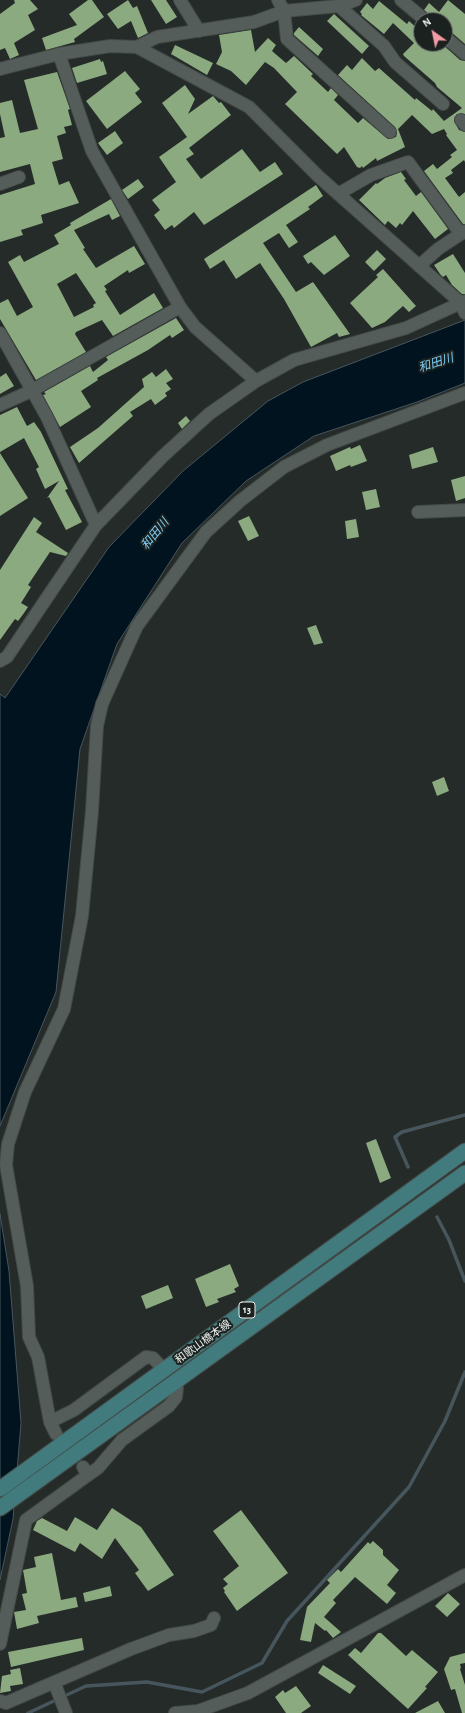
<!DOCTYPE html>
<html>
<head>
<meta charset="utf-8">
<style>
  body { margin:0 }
  #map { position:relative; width:465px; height:1713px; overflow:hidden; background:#242b28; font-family:"Alegreya Sans",sans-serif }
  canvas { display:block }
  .north { position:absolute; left:413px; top:12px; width:40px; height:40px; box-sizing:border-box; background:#1b211f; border:1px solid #6f7472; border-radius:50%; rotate:327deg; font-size:11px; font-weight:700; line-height:16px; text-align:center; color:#ecf1ef }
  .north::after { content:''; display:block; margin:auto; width:14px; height:18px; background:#f49aa4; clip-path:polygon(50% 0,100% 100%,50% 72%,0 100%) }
</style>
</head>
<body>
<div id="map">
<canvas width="465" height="1713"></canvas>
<div class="north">N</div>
</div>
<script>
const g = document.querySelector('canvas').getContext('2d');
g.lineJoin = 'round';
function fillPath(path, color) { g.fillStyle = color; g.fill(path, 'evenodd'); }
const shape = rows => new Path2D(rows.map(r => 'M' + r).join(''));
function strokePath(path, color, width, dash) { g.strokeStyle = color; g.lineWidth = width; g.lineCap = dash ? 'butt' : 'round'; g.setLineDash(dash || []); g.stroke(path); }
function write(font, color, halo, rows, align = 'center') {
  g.font = font + ' "Alegreya Sans","Noto Sans JP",sans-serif'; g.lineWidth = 4; g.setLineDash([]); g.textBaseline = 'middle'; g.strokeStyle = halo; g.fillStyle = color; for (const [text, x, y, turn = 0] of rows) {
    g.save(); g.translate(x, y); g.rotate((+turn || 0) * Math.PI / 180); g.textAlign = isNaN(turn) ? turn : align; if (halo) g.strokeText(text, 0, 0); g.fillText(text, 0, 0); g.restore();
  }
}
const water = shape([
  [465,320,465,383,417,402,314,436,246,481,182,543,117,644,80,749,56,992,0,1126,0,694,5,698,109,547,183,471,268,401,303,382,465,320],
  [0,1214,9,1271,21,1423,13,1519,0,1580,0,1214]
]);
fillPath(water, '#00131f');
strokePath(water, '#47565d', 1);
strokePath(shape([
  [408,1167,395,1137,402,1132,465,1115],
  [437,1217,449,1240,465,1281],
  [28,1713,86,1686,147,1682,202,1692,262,1663,287,1621,409,1487,445,1421,465,1372]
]), '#47565d', 3.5);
fillPath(shape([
  [14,0,30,0,38,9,28,15,35,30,14,43,19,55,10,59,5,48,0,50,0,14,15,3],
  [88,0,92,0,104,17,74,39,75,42,46,50,42,38,77,25,69,14],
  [128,0,133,8,137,6,148,33,138,38,131,21,118,29,107,14],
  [151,0,166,0,177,17,166,24],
  [448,0,465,14,465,44,450,31,445,30,445,20,432,20,430,15,424,10,429,3,439,12],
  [379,1,407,24,409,21,419,30,417,31,421,35,421,44,425,44,432,51,442,44,460,60,465,61,465,114,457,114,454,121,459,130,465,132,465,162,464,160,451,170,453,173,445,178,459,197,465,192,465,224,463,224,424,171,433,164,437,169,452,157,450,155,457,150,446,135,447,134,444,129,432,134,412,115,398,129,405,147,377,161,376,158,363,168,362,166,360,168,357,167,344,147,337,154,285,104,297,92,274,68,265,62,246,85,231,71,216,64,222,52,219,35,251,30,255,52,268,38,276,45,272,51,286,63,294,56,313,74,311,76,328,92,331,88,338,95,334,100,358,123,363,118,388,139,396,137,397,133,395,127,338,75,347,65,352,70,362,58,375,71,379,68,415,100,416,98,432,111,433,109,444,121,462,108,437,87,435,83,404,56,403,54,414,43,393,23,384,34,361,15,362,14,360,12,367,3,373,9],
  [334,14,369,46,362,54,327,21],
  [299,27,323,49,318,56,294,35,294,33],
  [175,45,213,63,207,75,171,54],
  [100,59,101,62,103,61,107,74,77,83,72,68],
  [125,71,140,89,135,93,142,102,107,129,86,101],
  [57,72,70,109,68,110,72,125,64,127,66,133,57,136,63,159,52,162,59,185,69,181,79,203,41,215,43,223,21,230,23,235,0,242,0,195,35,184,30,164,0,172,0,138,5,137,0,114,0,103,12,100,20,133,38,129,24,80],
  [185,85,195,99,188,114,213,96,219,103,221,102,231,115,189,148,194,154,186,159,201,179,242,149,260,172,275,162,283,174,204,225,194,212,174,228,172,225,165,230,154,215,160,210,152,200,176,182,159,157,187,137,162,103],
  [115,131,123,143,107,155,98,143],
  [401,172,406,179,404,180,416,196,421,192,448,229,435,239,413,211,402,225,400,223,396,228,388,221,385,225,359,200,376,183,377,184,385,178],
  [138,179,144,187,128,199,122,190],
  [316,185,323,196,308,207,310,209,286,225,298,242,289,248,279,233,263,243,296,292,313,282,350,334,339,337,337,333,311,347,284,299,260,263,236,279,224,260,210,269,204,259],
  [111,199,120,216,112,220,109,214,74,230,85,248,83,249,96,268,134,246,145,264,129,273,128,270,104,286,107,290,105,291,120,315,154,293,163,308,113,336,102,320,76,332,75,334,86,352,36,380,0,319,0,303,8,299,17,316,33,307,8,262,20,255,24,262,59,244,54,235,71,225,70,223],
  [76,273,96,303,93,305,94,307,74,317,57,284],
  [335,235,350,256,324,275,311,262,308,264,303,256],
  [377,250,386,259,374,271,365,262],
  [453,254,465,273,465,294,462,294,452,285,446,275,443,277,440,274,434,265],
  [383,269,416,306,409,312,403,306,385,322,372,328,350,303,378,277,376,275],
  [176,318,184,330,172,338,170,335,148,350,97,378,98,380,81,391,91,407,60,427,43,395,46,394,44,392,90,366,93,372,108,360,106,357],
  [166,369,173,379,166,383,171,389,165,393,167,396,155,405,151,399,130,412,133,416,79,463,70,447,98,428,144,387,142,379,152,372,156,377],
  [6,373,14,386,0,394,0,377],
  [17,407,27,426,34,422,41,432,68,489,65,490,82,522,66,530,49,497,47,498,59,481,45,489,36,469,39,467,24,438,0,452,0,415],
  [186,416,190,421,182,429,178,423],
  [360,445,367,461,351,467,350,465,336,471,330,456,350,447,351,449],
  [433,447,438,462,412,469,409,455],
  [0,453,28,498,0,516],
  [465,476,465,498,456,501,451,480],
  [376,489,380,507,366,510,362,492],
  [249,516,259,536,248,541,238,521],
  [34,517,42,523,36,532,68,553,66,556,50,552,28,585,31,587,21,603,28,607,24,613,18,621,15,619,0,640,0,570],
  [356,519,359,537,347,539,345,521],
  [316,625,323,643,314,645,307,628],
  [444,777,449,791,437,796,432,782],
  [376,1139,391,1178,380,1183,366,1143],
  [230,1264,239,1286,234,1289,236,1292,217,1299,219,1302,206,1307,195,1279],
  [168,1285,173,1298,146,1309,141,1296],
  [112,1508,141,1527,174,1575,148,1591,135,1573,139,1570,115,1538,102,1559,80,1543,75,1552,33,1530,37,1521,42,1518,67,1531,75,1517,97,1530],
  [241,1510,288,1573,237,1611,224,1592,225,1591,223,1588,228,1584,223,1579,239,1566,213,1531],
  [373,1541,383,1550,383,1555,399,1570,387,1585,396,1593,387,1604,355,1577,333,1600,336,1603,324,1617,341,1632,333,1638,326,1630,325,1631,315,1623,311,1642,300,1640,307,1607,330,1583,327,1580,338,1569,341,1572,368,1542,370,1544],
  [52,1553,61,1600,76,1597,78,1607,37,1616,39,1623,17,1629,14,1612,26,1610,22,1594,27,1593,23,1570,36,1567,34,1557],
  [110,1586,112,1596,85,1602,83,1593],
  [448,1593,460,1604,447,1617,435,1606],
  [378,1633,381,1633,406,1656,412,1650,438,1672,425,1687,427,1688,408,1709,348,1655,355,1648,361,1653],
  [82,1638,84,1650,11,1667,8,1652],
  [465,1653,465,1663,460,1664,461,1668,460,1669,465,1685,465,1713,462,1713,455,1689,451,1690,444,1669,450,1657],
  [323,1665,356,1686,350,1694,318,1673],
  [20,1668,23,1684,10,1686,11,1691,0,1693,2,1676,11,1674,10,1670],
  [296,1686,311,1706,301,1713,286,1713,275,1697,283,1690,285,1693],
  [438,1701,445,1713,415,1713]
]), '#8baa80');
const minor = shape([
  [180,0,199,31],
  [278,0,284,11,287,39,390,132],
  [401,0,425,20],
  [339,6,384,46,395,62,443,104],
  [445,37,465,54],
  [137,47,157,37,254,22,284,11,339,6,356,0],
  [59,54,92,151,180,307],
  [0,69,59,54,110,46,137,47,249,107,318,176,461,303,465,313],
  [461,120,465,125],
  [0,184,19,177],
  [338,194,371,175,408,162,461,234],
  [419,266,438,249,465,231],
  [0,333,47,417,96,525],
  [0,405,31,391,180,307,195,327,256,381],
  [418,512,465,510],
  [0,661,7,657,96,525,162,457,209,414,256,381,294,360,406,328,465,301],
  [50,1422,74,1410,146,1357,153,1358,164,1370],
  [56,1434,50,1422,38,1357,29,1337,27,1286,6,1165,8,1144,25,1092,64,1009,82,916,92,811,97,726,102,704,137,626,206,532,240,501,284,467,327,445,465,393],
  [88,1475,98,1468,122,1440,169,1406,176,1397,177,1388,173,1383],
  [0,1644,26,1520,88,1475,83,1467],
  [54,1682,66,1713],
  [0,1701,6,1703,131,1649,169,1635,194,1631,211,1625,214,1618],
  [175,1713,198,1711,248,1693,465,1575]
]);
const major = shape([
  [0,1489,465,1151],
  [0,1508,465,1173]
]);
strokePath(minor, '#434946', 14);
strokePath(major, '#434946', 17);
strokePath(minor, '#555d5a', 12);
strokePath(major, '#417b7d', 15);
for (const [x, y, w] of [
  [247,1310,16]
]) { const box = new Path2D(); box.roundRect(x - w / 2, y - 8, w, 16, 3); g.fillStyle = '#1b211f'; g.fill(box); strokePath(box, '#ecf1ef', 1); }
write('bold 10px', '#ecf1ef', null, [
  ["13",247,1310]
]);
write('11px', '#ecf1ef', '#1b211f', [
  ["和歌山橋本線",203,1342,-36]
]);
write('italic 12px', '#7ecff8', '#1b211f', [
  ["和田川",436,363,-18],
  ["和田川",155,534,-51]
]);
</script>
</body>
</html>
